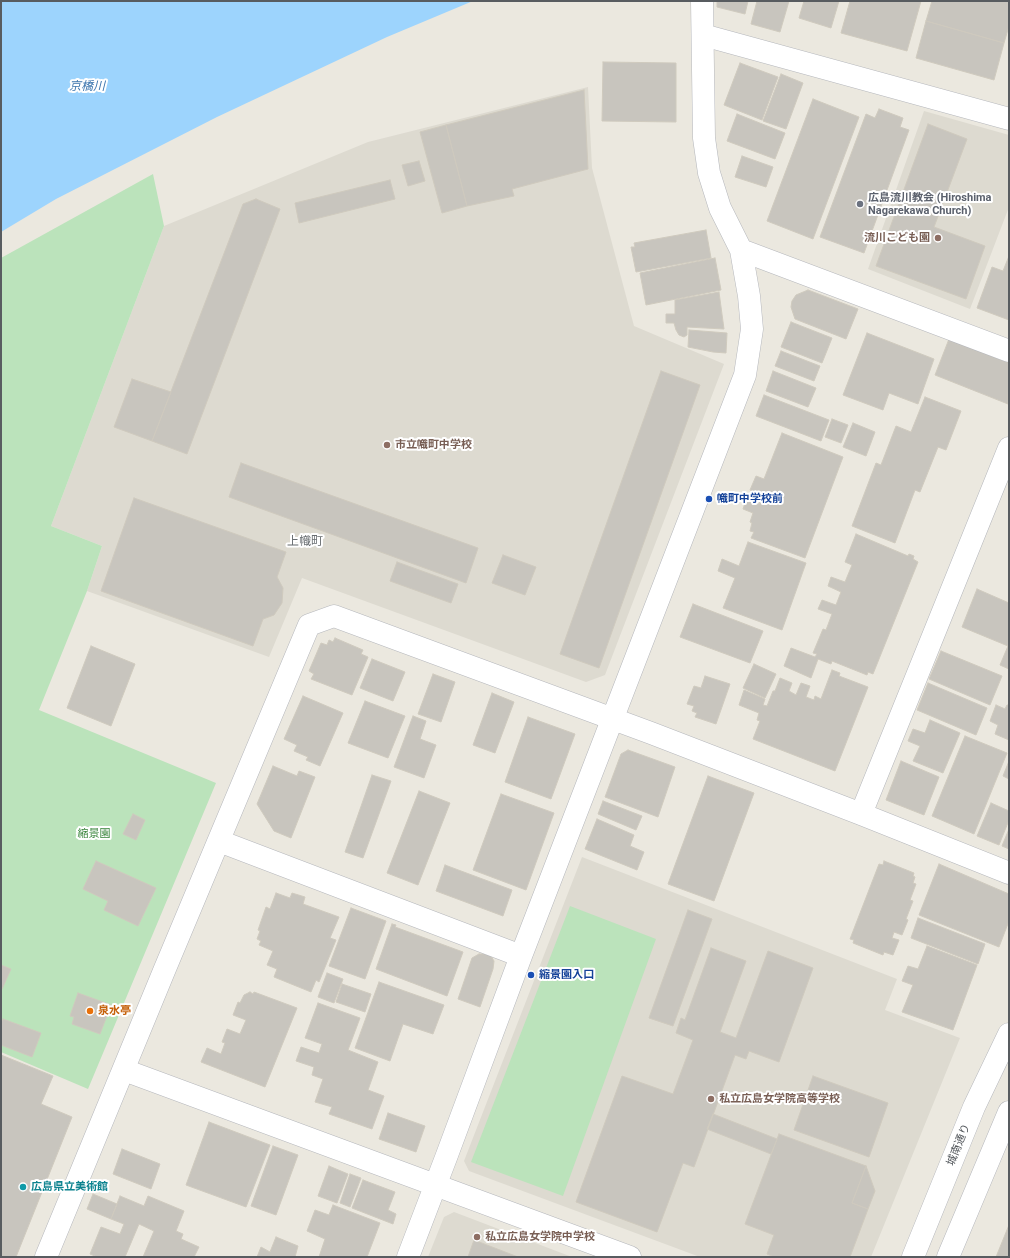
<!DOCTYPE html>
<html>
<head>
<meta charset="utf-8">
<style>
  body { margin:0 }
  #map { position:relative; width:1010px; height:1258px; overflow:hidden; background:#ebe8df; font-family:Roboto,sans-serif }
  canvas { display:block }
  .frame { position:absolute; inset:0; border:2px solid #585c60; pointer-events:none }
</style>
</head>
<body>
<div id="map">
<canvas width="1010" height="1258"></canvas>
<div class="frame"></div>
</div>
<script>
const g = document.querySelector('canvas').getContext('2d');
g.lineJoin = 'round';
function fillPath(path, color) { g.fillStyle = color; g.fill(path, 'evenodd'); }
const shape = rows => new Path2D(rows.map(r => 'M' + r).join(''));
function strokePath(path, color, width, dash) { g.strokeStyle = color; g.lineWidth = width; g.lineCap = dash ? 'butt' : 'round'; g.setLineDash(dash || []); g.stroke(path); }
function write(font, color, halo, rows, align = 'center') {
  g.font = font + ' Roboto,"Noto Sans JP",sans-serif'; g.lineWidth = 4; g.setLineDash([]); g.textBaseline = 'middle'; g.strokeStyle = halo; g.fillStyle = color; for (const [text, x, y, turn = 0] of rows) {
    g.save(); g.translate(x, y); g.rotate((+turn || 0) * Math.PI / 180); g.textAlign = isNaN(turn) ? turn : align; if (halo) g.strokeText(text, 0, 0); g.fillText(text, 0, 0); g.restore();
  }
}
fillPath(shape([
  [588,87,592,168,634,326,724,364,605,675,586,682,302,578,269,657,87,591,102,546,51,526,164,226,368,142],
  [924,111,1009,135,1009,207,970,309,868,269],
  [582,857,897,979,885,1010,960,1038,871,1257,700,1257,469,1171,464,1161],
  [454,1212,572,1257,428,1257,444,1217]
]), '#dddad0');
fillPath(shape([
  [153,174,164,226,51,526,102,546,87,591,39,710,216,783,88,1089,1,1052,1,258],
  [570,906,656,939,563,1196,471,1162]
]), '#bbe3bb');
fillPath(shape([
  [1,1,473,1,387,37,217,117,56,199,1,232]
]), '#9dd4fd');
const building = shape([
  [717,1,748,1,745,14,717,7,717,1],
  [757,1,789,1,780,32,751,24,757,1],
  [804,1,839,1,831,28,799,18,804,1],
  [850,1,921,1,907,51,841,33,850,1],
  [932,1,1009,1,1009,26,1004,43,926,21,932,1],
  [926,21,1004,43,994,80,916,58,926,21],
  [603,62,676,63,676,122,602,121,603,62],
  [740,63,778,77,762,120,724,105,740,63],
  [781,74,803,83,786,129,763,121,781,74],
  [584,90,588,169,512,189,514,196,467,206,446,125,584,90],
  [813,99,859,117,813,239,767,221,813,99],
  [879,109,903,118,900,127,909,130,864,253,820,237,866,114,875,118,879,109],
  [737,114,785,133,775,159,727,141,737,114],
  [928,124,967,139,934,227,985,246,966,299,876,266,928,124],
  [446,125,467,206,442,213,420,132,446,125],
  [742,156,773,167,766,187,735,177,742,156],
  [419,161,425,181,408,186,402,165,419,161],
  [390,180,395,199,299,223,295,203,390,180],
  [256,199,280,209,187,454,152,441,243,204,256,199],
  [706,230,711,258,636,272,631,247,635,247,634,243,706,230],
  [1009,256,1009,320,977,308,992,267,1003,271,1009,256],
  [715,258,721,290,646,305,640,273,715,258],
  [808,290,858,309,846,339,795,319,791,307,792,301,796,295,808,290],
  [719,292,724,329,687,327,687,335,684,337,679,335,676,330,674,323,666,323,666,314,675,314,675,300,719,292],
  [791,322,832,338,822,363,781,347,791,322],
  [689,330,727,333,726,353,713,352,688,347,689,330],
  [867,333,934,359,918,404,889,393,883,410,843,395,867,333],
  [949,339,1009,363,1008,404,935,375,949,339],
  [781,351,820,366,814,381,775,366,781,351],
  [661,371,700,385,599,668,560,654,661,371],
  [773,371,816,388,808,407,766,391,773,371],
  [132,379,171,392,152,441,114,427,132,379],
  [764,395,829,420,821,441,756,416,764,395],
  [925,397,961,411,946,450,938,447,920,492,915,490,895,543,852,526,876,463,881,465,896,426,911,432,925,397],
  [832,419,848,425,841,443,825,437,832,419],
  [853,423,875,432,866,456,843,447,853,423],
  [782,433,843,457,805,558,751,538,754,532,750,531,752,523,750,522,753,513,743,509,746,500,759,504,762,495,750,490,756,476,764,479,782,433],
  [241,463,478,548,466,583,229,497,241,463],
  [134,498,286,552,277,577,283,588,282,603,274,615,263,619,253,646,101,591,134,498],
  [856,534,908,556,909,554,914,556,913,559,918,562,873,674,868,672,867,675,832,661,831,664,818,659,811,678,784,666,791,648,815,657,817,654,813,653,823,629,826,630,832,614,818,609,822,600,836,605,841,592,828,586,831,577,845,582,852,565,845,562,856,534],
  [748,542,806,563,782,630,723,608,735,578,718,571,722,559,739,566,748,542],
  [503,555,536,567,525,595,492,583,503,555],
  [397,562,458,584,451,603,390,581,397,562],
  [977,589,1009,603,1009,669,1000,665,1008,646,962,627,977,589],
  [693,604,763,631,750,663,680,637,693,604],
  [335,638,363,650,361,654,368,657,352,695,311,679,314,674,309,671,321,643,327,645,329,640,333,642,335,638],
  [91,646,135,664,111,726,67,708,91,646],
  [941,651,1002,676,990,705,929,679,941,651],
  [372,659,405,672,393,701,360,688,372,659],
  [754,664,776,674,765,698,743,688,754,664],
  [832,670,840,673,839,676,868,687,835,771,753,739,760,721,757,720,759,713,739,705,744,690,765,699,763,705,767,706,773,691,775,691,780,678,792,683,789,691,796,695,801,683,810,686,806,697,814,700,815,696,821,699,832,670],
  [433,674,455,682,441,722,418,714,433,674],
  [705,676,730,684,716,724,695,717,697,713,692,711,694,706,687,704,694,686,701,688,705,676],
  [928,683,987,708,976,735,917,710,928,683],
  [492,693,514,702,495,753,473,745,492,693],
  [303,696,343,713,320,766,306,760,308,757,294,751,297,745,284,739,303,696],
  [365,701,405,716,388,758,348,743,365,701],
  [996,705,1005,709,1007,705,1009,705,1009,740,995,734,998,725,990,721,996,705],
  [413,716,426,721,420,739,436,745,424,778,394,767,413,716],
  [528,717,575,734,551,799,505,782,528,717],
  [930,720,960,733,943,773,913,761,920,746,908,741,913,729,925,733,930,720],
  [965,736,1007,753,974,834,932,816,965,736],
  [628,750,675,767,658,817,605,797,621,754,628,750],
  [901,761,939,777,924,815,886,800,901,761],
  [1009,761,1009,779,1003,776,1009,761],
  [273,766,297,776,299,771,315,777,291,838,274,831,257,804,273,766],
  [372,775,391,781,363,858,345,852,372,775],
  [708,776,754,793,714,901,668,884,708,776],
  [419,791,450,803,418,885,387,873,419,791],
  [501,794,554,813,526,890,473,870,501,794],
  [603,801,642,816,636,830,598,814,603,801],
  [991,803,1009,811,1009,820,999,845,977,836,991,803],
  [133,814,145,820,136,840,123,834,133,814],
  [597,819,634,835,630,846,644,852,637,870,585,849,597,819],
  [1009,829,1009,849,1002,846,1009,829],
  [96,861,156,888,138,926,104,910,108,901,83,889,96,861],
  [884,861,914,873,913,876,915,877,913,883,916,884,910,900,913,901,906,919,908,920,902,935,894,932,892,938,899,940,893,955,884,952,883,955,853,943,854,940,850,939,879,864,883,865,884,861],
  [939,864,1009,894,1009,921,999,947,919,915,939,864],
  [445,865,512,890,503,916,436,891,445,865],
  [276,893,290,898,292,893,305,897,303,904,339,917,330,938,336,940,319,982,316,980,311,992,274,977,277,969,267,965,273,951,259,945,261,941,257,939,260,931,258,930,266,907,270,909,276,893],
  [351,908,386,921,365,979,329,966,351,908],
  [688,910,712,919,673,1026,649,1018,688,910],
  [918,918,985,944,978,964,911,938,918,918],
  [392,924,396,925,395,927,463,952,447,996,376,969,392,924],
  [927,946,977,965,953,1030,902,1012,913,985,902,981,908,966,918,969,927,946],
  [711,948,746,961,720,1032,736,1038,768,951,813,968,779,1062,749,1051,746,1059,735,1055,694,1167,683,1163,657,1232,576,1202,622,1076,673,1094,693,1040,676,1033,681,1018,685,1020,711,948],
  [479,954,485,954,491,956,494,961,493,969,480,1007,458,999,472,958,479,954],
  [1,965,11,969,2,989,1,989,1,965],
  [327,973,343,979,334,1003,318,997,327,973],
  [379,982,444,1005,433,1034,403,1024,390,1061,355,1048,379,982],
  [342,984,371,994,365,1012,336,1002,342,984],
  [250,992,253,994,254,992,297,1008,265,1087,201,1062,207,1048,221,1054,225,1043,222,1042,227,1029,240,1034,246,1020,233,1015,238,1002,240,1003,244,995,250,992],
  [78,993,111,1005,100,1034,72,1024,74,1017,70,1016,78,993],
  [318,1003,360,1018,348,1050,378,1062,368,1090,384,1096,372,1129,329,1114,332,1107,315,1102,323,1079,312,1075,314,1067,296,1061,301,1047,319,1053,322,1044,305,1038,318,1003],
  [3,1019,41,1033,32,1057,1,1045,1,1023,3,1019],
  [1,1055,53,1076,41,1104,72,1117,16,1257,1,1257,1,1055],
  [813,1076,888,1103,869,1157,794,1130,813,1076],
  [388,1113,425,1126,416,1152,379,1139,388,1113],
  [713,1114,777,1139,771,1154,707,1129,713,1114],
  [209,1122,270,1145,246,1207,186,1185,209,1122],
  [779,1134,866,1166,852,1203,868,1209,850,1257,774,1257,767,1254,774,1235,745,1224,779,1134],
  [273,1146,298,1155,276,1215,251,1206,273,1146],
  [122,1149,160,1164,151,1189,113,1174,122,1149],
  [329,1166,348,1174,337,1203,318,1196,329,1166],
  [866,1166,875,1191,868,1209,852,1203,866,1166],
  [350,1174,361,1178,350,1207,340,1203,350,1174],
  [363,1180,395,1192,388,1210,396,1214,393,1224,352,1208,363,1180],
  [93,1194,117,1204,111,1219,87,1209,93,1194],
  [120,1196,144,1206,148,1196,184,1211,176,1231,183,1234,181,1239,199,1247,194,1257,143,1257,154,1231,139,1224,125,1257,97,1257,90,1254,101,1227,120,1234,124,1224,111,1219,120,1196],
  [333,1205,380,1223,367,1257,319,1257,325,1239,307,1231,315,1210,329,1215,333,1205],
  [1009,1225,1009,1257,996,1257,1009,1225],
  [276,1237,298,1246,295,1257,257,1257,261,1247,270,1252,276,1237],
  [474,1240,518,1257,468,1257,474,1240]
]);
fillPath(building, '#c8c5be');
strokePath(building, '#cfcabe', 1);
const minor = shape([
  [703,35,1009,119],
  [741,250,1009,351],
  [861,814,1009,448],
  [219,841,521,956],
  [124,1070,630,1257],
  [46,1257,164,971,309,625,334,616,651,733,861,814,1009,873],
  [408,1257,447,1155,521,956,745,375,752,329,749,296,741,250,720,208,709,173,704,138,702,1],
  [913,1257,974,1107,1009,1034],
  [948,1257,1009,1112]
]);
strokePath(minor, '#b5b7bc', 23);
strokePath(minor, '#fff', 22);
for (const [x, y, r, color] of [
  [860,204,4,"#6b7280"],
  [938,238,4,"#8d6e63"],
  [387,445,4,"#8d6e63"],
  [709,499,4,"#1a4fb4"],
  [531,975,4,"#1a4fb4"],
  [90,1011,4,"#e8710a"],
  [711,1099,4,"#8d6e63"],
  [23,1187,4,"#0f9aa8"],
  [477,1237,4,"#8d6e63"]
]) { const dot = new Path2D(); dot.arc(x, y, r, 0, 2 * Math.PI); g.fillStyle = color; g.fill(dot); strokePath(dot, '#fff', 1.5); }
write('bold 11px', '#5b616d', '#fff', [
  ["広島流川教会 (Hiroshima",868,198],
  ["Nagarekawa Church)",868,211]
], 'left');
write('bold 11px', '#785e54', '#fff', [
  ["流川こども園",930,238,"right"],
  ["市立幟町中学校",395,445],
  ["私立広島女学院高等学校",719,1099],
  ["私立広島女学院中学校",485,1237]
], 'left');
write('bold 11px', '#164399', '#fff', [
  ["幟町中学校前",717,499],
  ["縮景園入口",539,975]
], 'left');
write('11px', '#358238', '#fff', [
  ["縮景園",94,834]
]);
write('bold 11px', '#c56008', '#fff', [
  ["泉水亭",98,1011]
], 'left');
write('11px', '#585c60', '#fff', [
  ["城南通り",959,1145,-68]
]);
write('bold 11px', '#0d838f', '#fff', [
  ["広島県立美術館",31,1187]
], 'left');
write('italic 12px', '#3c75ae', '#fff', [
  ["京橋川",87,87]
]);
write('12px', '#696e72', '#fff', [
  ["上幟町",305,542]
]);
</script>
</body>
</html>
